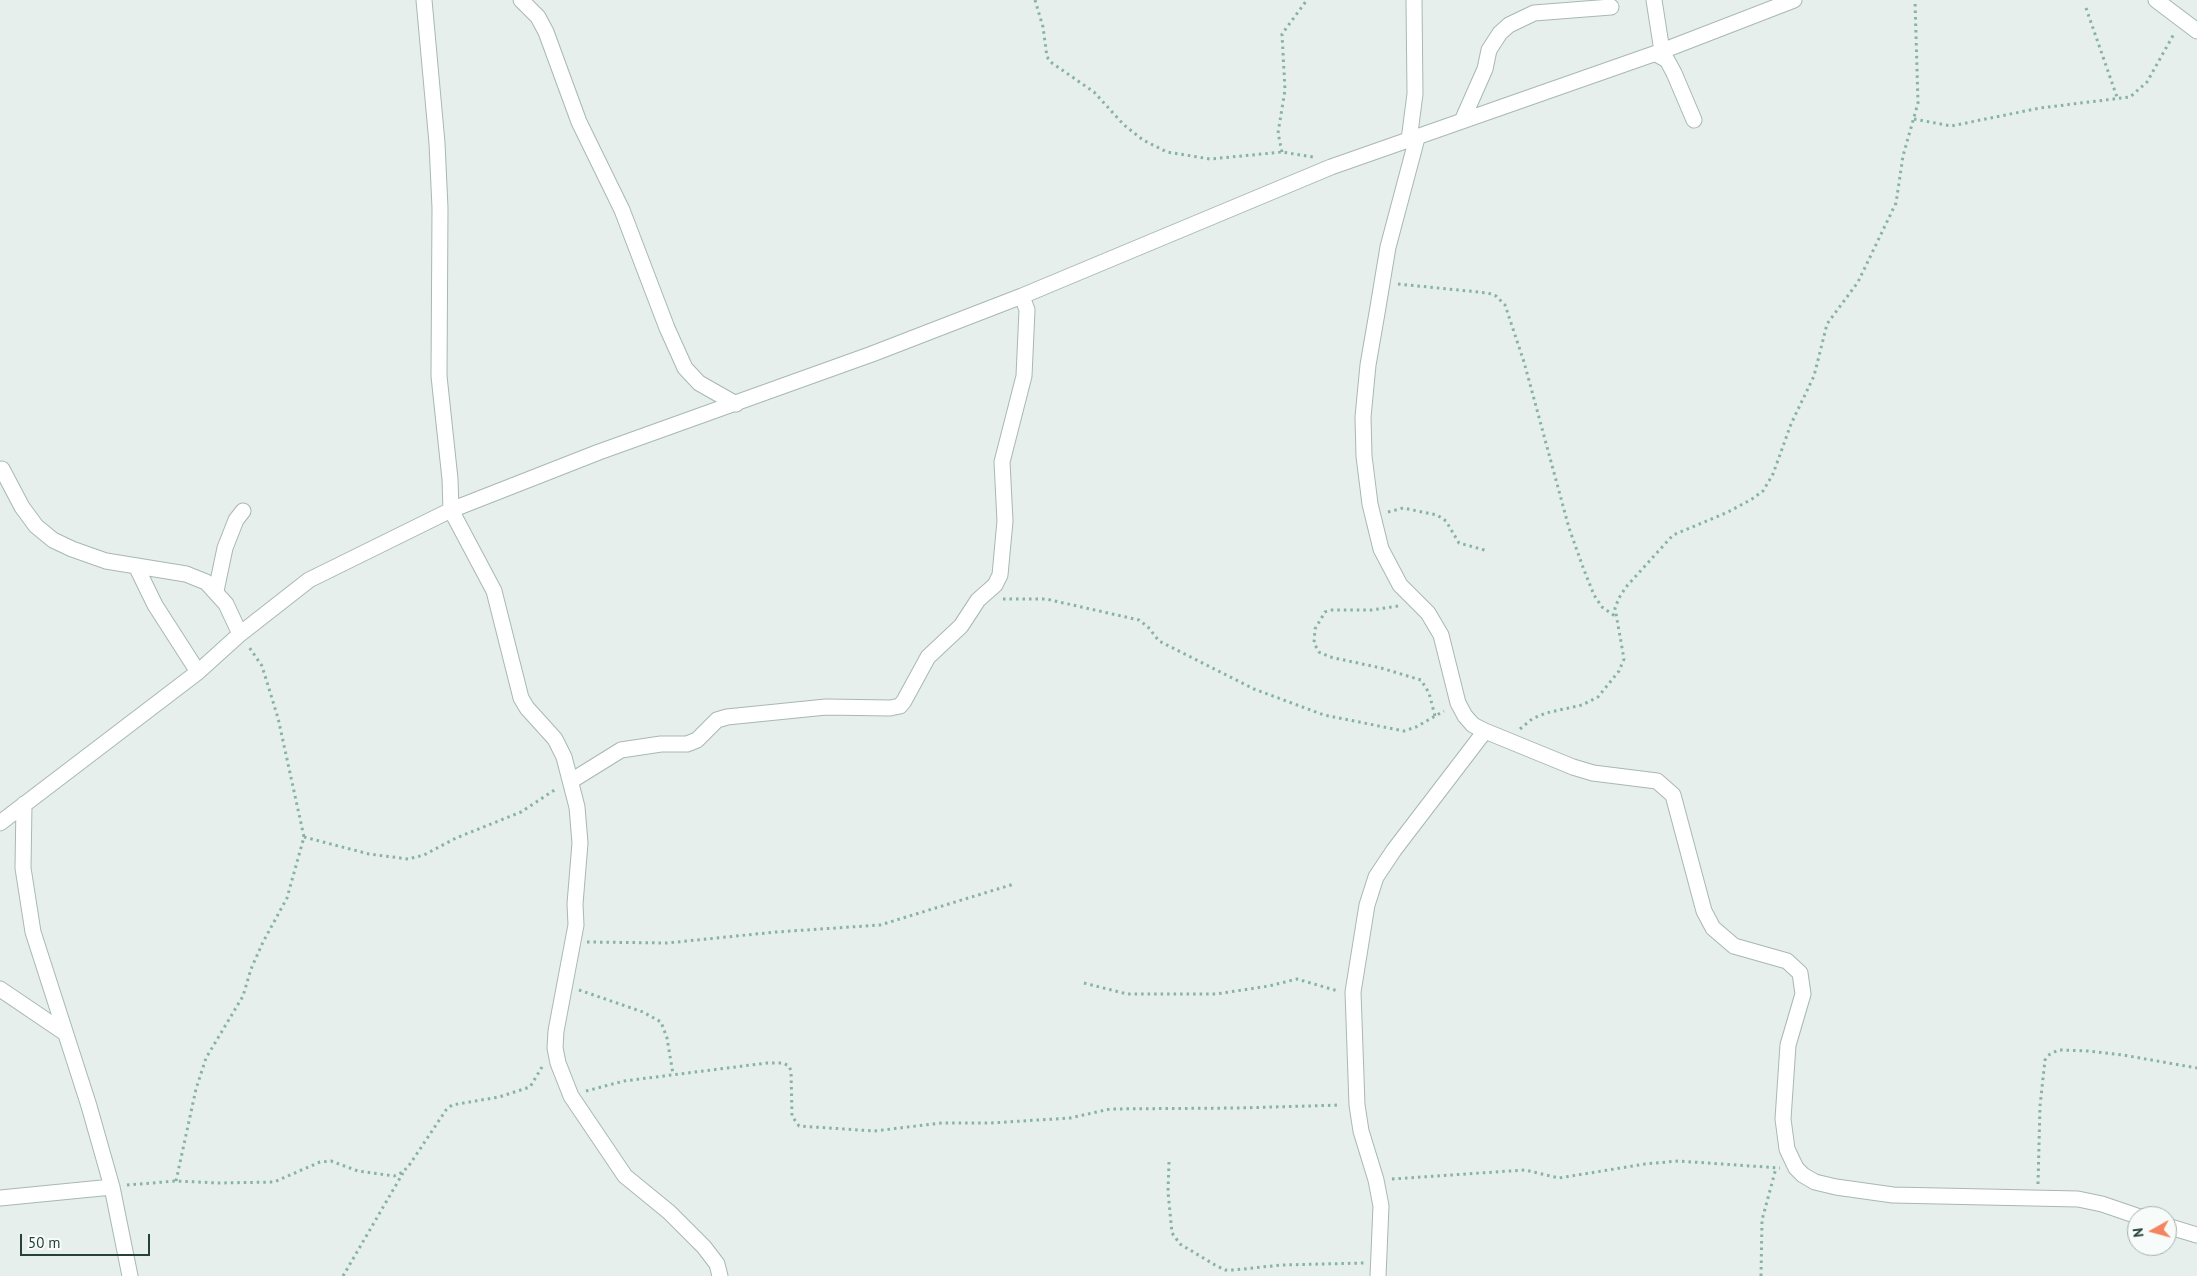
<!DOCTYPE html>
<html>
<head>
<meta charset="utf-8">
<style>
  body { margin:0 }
  #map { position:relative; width:2197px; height:1276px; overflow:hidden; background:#e6efeb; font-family:"PT Sans",sans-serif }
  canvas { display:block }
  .north { position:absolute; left:2127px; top:1206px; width:50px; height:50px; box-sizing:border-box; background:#f7fbf9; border:1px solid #a3b1ad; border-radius:50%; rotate:263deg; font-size:14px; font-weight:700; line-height:20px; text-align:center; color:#24423a }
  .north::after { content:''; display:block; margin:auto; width:18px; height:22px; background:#f4845f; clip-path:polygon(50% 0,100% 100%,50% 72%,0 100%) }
  .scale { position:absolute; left:20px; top:1234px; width:130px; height:22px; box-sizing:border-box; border:2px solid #24423a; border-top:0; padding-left:6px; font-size:15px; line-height:18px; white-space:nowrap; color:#24423a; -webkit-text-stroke:4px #f7fbf9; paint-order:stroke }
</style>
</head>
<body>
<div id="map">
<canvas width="2197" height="1276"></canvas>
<div class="north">N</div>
<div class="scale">50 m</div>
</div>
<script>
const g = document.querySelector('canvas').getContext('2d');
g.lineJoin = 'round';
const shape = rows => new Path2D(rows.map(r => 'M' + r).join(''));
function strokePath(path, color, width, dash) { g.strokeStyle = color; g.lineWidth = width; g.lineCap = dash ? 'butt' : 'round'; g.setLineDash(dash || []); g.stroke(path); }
const minor = shape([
  [424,0,437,143,440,208,439,376,450,479,451,510,494,591,521,698,527,708,555,739,564,757,577,807,580,843,575,904,576,925,556,1031,555,1048,558,1063,571,1096,625,1176,669,1212,704,1247,717,1264,720,1276],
  [521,0,538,17,546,32,579,122,622,210,667,328,685,368,699,383,736,404],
  [1654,0,1662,51],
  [2156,0,2197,31],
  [1656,54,1667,60,1674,73,1694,120],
  [1462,121,1485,69,1489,50,1500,33,1509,25,1534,13,1611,7],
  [1417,138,1388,247,1377,313,1368,365,1363,417,1364,456,1370,504,1381,549,1400,585,1428,613,1441,635,1458,703,1465,716,1473,725,1485,731,1573,767,1593,773,1657,781,1673,795,1704,911,1713,928,1734,946,1787,961,1800,973,1803,994,1788,1045,1783,1119,1787,1149,1796,1168,1803,1175,1815,1182,1836,1187,1893,1195,2078,1199,2102,1204,2137,1216],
  [1409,140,1415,94,1414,0],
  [2,469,22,507,36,526,53,540,72,549,106,561,186,574,206,582,226,604,240,634],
  [136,566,155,605,198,672],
  [216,591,225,548,236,520,243,511],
  [571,781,621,750,661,744,687,744,697,740,717,720,727,717,826,707,890,708,900,706,904,701,928,657,961,626,978,600,995,585,1000,575,1005,521,1002,462,1024,376,1027,310,1022,296],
  [24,804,23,868,33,932,89,1106,112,1187,130,1276],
  [0,823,198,672,240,634,309,580,451,510,599,452,872,354,1022,296,1331,167,1662,51,1794,0],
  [0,989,65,1033],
  [0,1198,112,1187],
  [2167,1226,2197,1235],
  [1378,1276,1381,1206,1376,1180,1361,1131,1357,1105,1353,992,1367,905,1376,877,1394,850,1485,731]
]);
strokePath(minor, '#a8b8b2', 17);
strokePath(shape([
  [1035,0,1043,27,1047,57,1052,63,1094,92,1124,125,1143,140,1167,152,1210,159,1282,152,1313,157],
  [2086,8,2118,100],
  [1914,119,1951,126,2040,108,2130,97,2147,82,2175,32],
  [1282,152,1278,133,1285,90,1282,34,1307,0],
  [1398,284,1488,293,1496,296,1505,305,1524,362,1569,528,1584,570,1594,595,1602,607,1615,616],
  [1388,512,1403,508,1437,515,1446,521,1459,543,1488,551],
  [1003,599,1046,599,1139,620,1148,627,1159,641,1254,689,1324,715,1404,731,1416,727,1444,711],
  [1398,606,1372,610,1332,610,1325,612,1315,629,1314,643,1319,652,1330,657,1381,668,1421,680,1429,693,1435,716],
  [1520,729,1532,719,1546,713,1582,705,1598,697,1619,671,1624,659,1615,608,1619,598,1626,587,1673,535,1728,512,1752,499,1763,491,1773,474,1791,424,1814,376,1827,324,1858,282,1896,203,1903,156,1918,103,1915,0],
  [304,837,369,854,408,859,424,855,456,838,521,812,556,789],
  [587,942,667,943,776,932,880,925,1014,884],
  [1084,983,1127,994,1216,994,1269,986,1297,979,1338,991],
  [579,990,643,1012,661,1022,667,1038,673,1074],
  [586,1091,624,1081,767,1063,783,1063,789,1066,791,1071,792,1116,799,1126,874,1131,942,1123,991,1123,1070,1118,1110,1109,1238,1108,1341,1105],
  [1169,1162,1168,1192,1172,1233,1180,1244,1215,1265,1225,1270,1234,1270,1281,1265,1364,1263],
  [1392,1179,1525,1170,1559,1178,1645,1164,1678,1161,1780,1168],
  [176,1181,196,1089,206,1058,243,996,251,969,263,942,287,898,304,837,278,718,262,666,249,647],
  [2038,1184,2040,1106,2045,1060,2050,1054,2059,1050,2088,1051,2123,1055,2197,1068],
  [127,1185,176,1181,219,1183,274,1182,320,1162,331,1161,358,1171,394,1176,403,1172,410,1164,446,1110,452,1105,499,1097,530,1087,542,1067],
  [343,1276,403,1173],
  [1761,1276,1762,1220,1776,1168]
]), '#86b3a5', 3, [2.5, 4]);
strokePath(minor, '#fff', 15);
</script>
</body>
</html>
